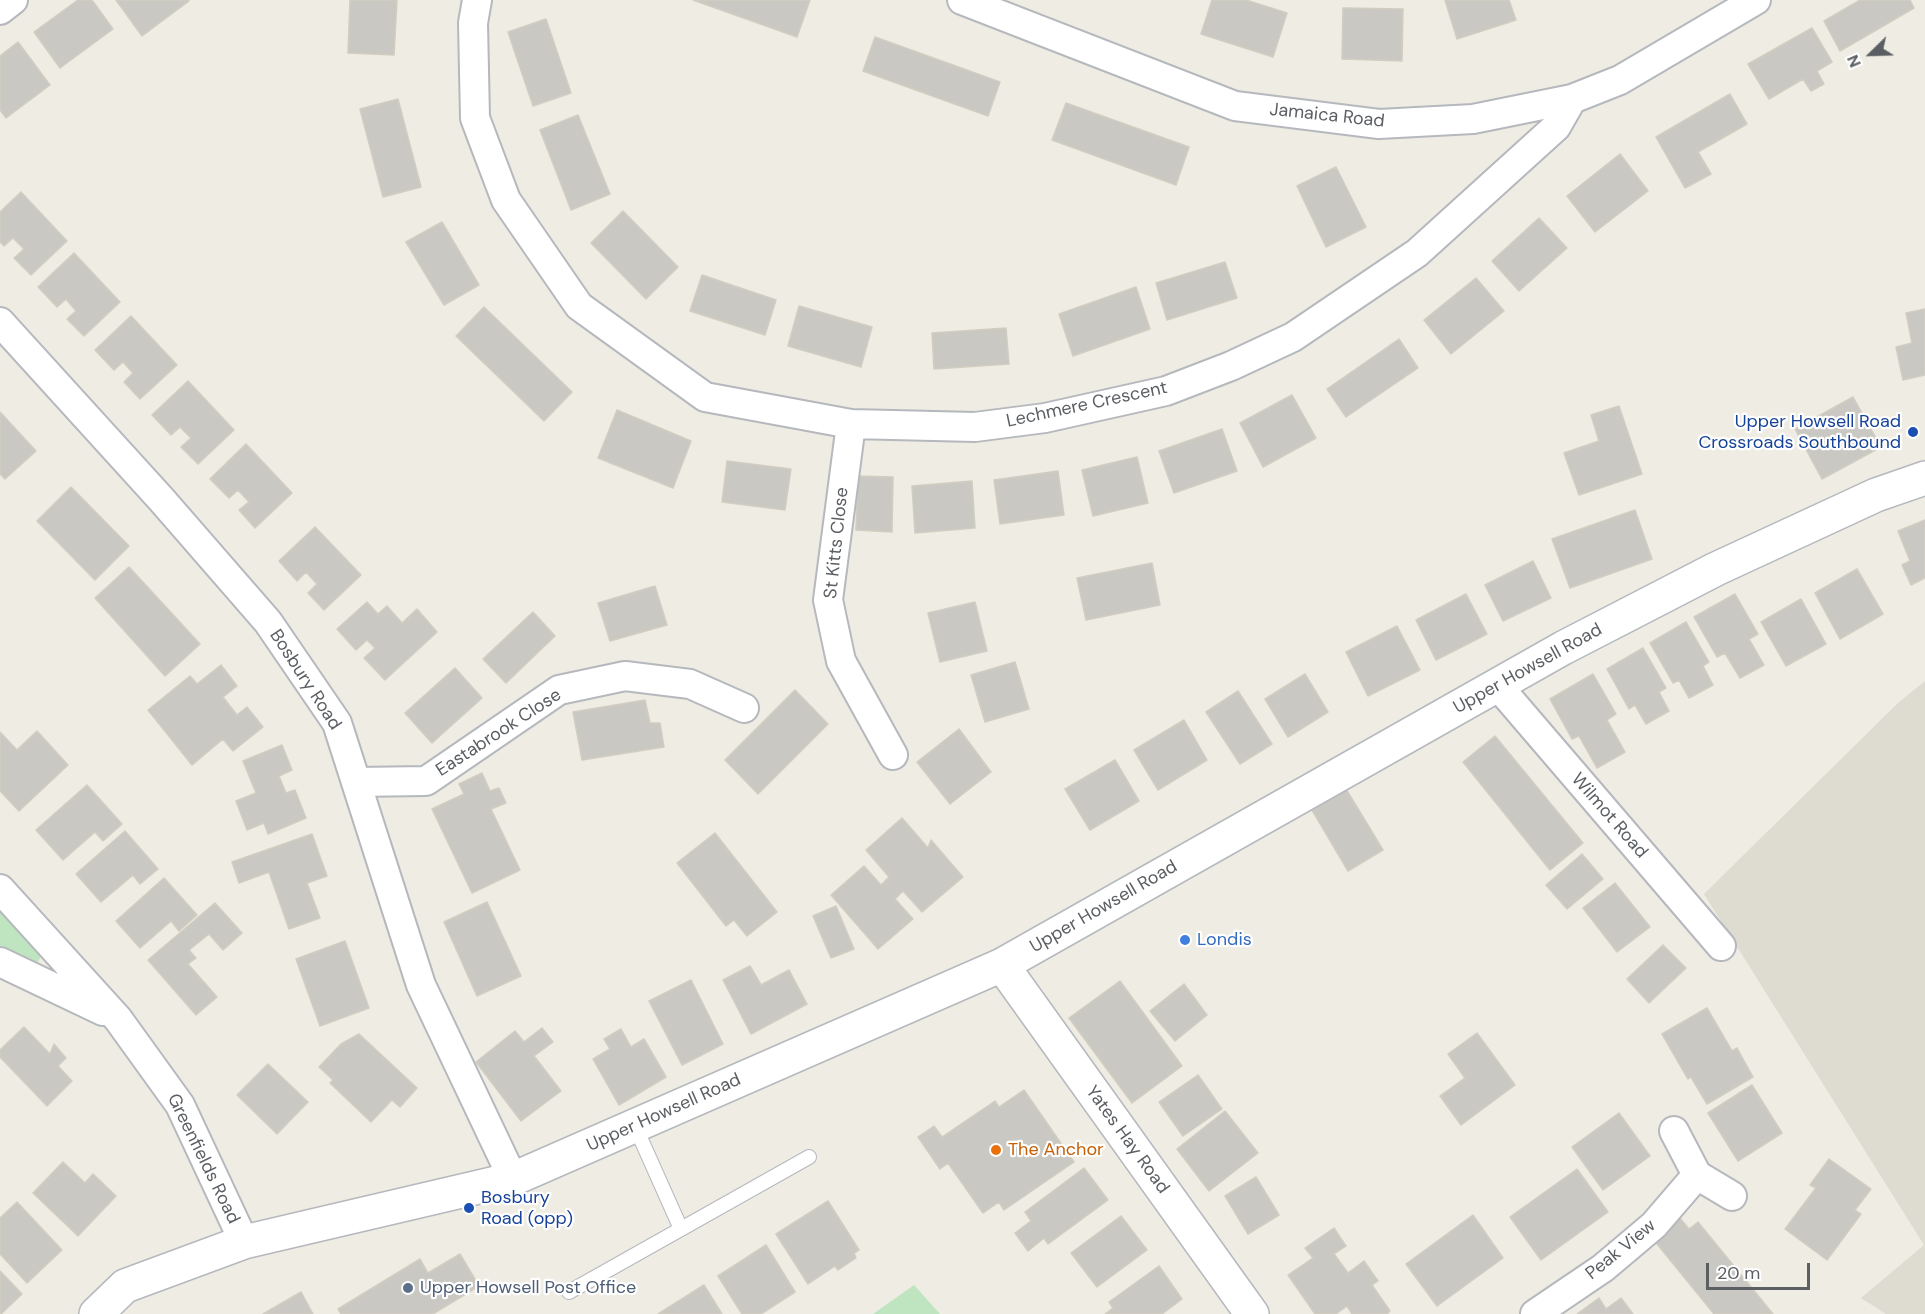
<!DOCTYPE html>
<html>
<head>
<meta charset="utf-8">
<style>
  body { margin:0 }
  #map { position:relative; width:1925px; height:1314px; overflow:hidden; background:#eeece3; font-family:"DM Sans",sans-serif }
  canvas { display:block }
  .north { position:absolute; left:1841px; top:24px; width:60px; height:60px; -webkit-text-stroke:4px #fff; paint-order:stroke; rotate:247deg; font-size:16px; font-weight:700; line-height:24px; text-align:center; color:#5b5f63 }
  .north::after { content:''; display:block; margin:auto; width:21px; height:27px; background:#5b5f63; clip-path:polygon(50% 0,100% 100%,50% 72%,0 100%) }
  .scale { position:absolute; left:1706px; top:1263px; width:104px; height:27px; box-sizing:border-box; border:3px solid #5b5f63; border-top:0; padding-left:8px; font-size:18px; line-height:21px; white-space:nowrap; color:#5b5f63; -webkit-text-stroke:4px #fff; paint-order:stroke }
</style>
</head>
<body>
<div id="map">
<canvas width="1925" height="1314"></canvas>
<div class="north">N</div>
<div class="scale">20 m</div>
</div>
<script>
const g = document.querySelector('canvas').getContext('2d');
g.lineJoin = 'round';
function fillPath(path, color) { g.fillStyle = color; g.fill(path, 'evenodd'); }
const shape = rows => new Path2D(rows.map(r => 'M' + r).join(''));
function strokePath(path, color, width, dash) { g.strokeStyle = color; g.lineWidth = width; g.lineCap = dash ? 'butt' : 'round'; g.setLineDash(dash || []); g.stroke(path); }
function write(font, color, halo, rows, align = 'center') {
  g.font = font + ' "DM Sans",sans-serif'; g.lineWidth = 4.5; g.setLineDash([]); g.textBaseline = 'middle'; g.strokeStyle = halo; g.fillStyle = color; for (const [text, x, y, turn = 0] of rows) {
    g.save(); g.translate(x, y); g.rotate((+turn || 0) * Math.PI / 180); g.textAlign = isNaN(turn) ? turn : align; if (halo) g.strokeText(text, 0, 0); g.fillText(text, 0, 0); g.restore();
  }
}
fillPath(shape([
  [1925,681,1925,1314,1886,1314,1861,1298,1924,1245,1704,894,1898,703]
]), '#dedbd1');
fillPath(shape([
  [0,910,41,956,38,962,30,962,0,947],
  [914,1285,940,1314,873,1314]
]), '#bfe5c0');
const building = shape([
  [78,0,92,0,113,29,60,68,34,32,78,0],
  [116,0,188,0,189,1,142,36,116,0],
  [350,0,397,0,394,55,348,53,350,0],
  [693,0,810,0,797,37,693,0],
  [1212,0,1246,0,1287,13,1273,57,1201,34,1212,0],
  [1445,0,1509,0,1516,20,1457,39,1445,0],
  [1860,0,1910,0,1914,8,1840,51,1824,21,1860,0],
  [1343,8,1403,9,1402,61,1342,59,1343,8],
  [546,19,571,93,533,106,508,32,546,19],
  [1812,28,1832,62,1817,71,1824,84,1811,91,1803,79,1769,99,1748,64,1812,28],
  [875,37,1000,82,988,116,863,71,875,37],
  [18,42,50,85,6,118,0,110,0,56,18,42],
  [1730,94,1747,124,1698,152,1711,174,1685,188,1656,137,1730,94],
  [398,99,421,187,383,197,360,109,398,99],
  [1066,103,1189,147,1176,185,1052,140,1066,103],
  [578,115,610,194,571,210,540,130,578,115],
  [1620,154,1648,191,1595,232,1567,196,1620,154],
  [1336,167,1366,227,1326,247,1297,186,1336,167],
  [21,192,67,241,31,275,14,258,24,249,13,238,4,246,0,242,0,212,21,192],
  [623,211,678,267,646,299,591,243,623,211],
  [1539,218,1567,248,1519,291,1492,261,1539,218],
  [442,222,479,285,444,305,406,242,442,222],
  [74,253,120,302,84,336,67,319,76,311,66,299,57,307,38,287,74,253],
  [1225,262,1237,298,1167,320,1156,283,1225,262],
  [702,275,776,300,765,335,690,311,702,275],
  [1476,278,1504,311,1451,354,1424,320,1476,278],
  [1136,287,1150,329,1073,356,1059,314,1136,287],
  [799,306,872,327,861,367,788,346,799,306],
  [484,307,572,392,544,421,456,336,484,307],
  [1925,309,1925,375,1903,380,1896,347,1912,343,1906,313,1925,309],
  [131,316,177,365,140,399,124,382,133,373,123,362,114,370,95,350,131,316],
  [1006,328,1009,364,934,369,932,333,1006,328],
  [1399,339,1418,368,1346,417,1327,389,1399,339],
  [188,381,234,430,198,464,181,447,191,438,180,427,171,435,152,415,188,381],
  [1292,395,1316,438,1263,467,1240,423,1292,395],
  [1853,397,1881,447,1822,479,1795,429,1853,397],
  [1619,406,1642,474,1579,495,1564,453,1599,441,1591,415,1619,406],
  [617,410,691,441,673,488,598,458,617,410],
  [0,412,36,451,5,479,0,474,0,412],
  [1222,429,1237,471,1174,493,1159,451,1222,429],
  [246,444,292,493,255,528,239,510,249,502,238,490,229,498,210,479,246,444],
  [1137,457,1148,503,1093,516,1082,470,1137,457],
  [727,461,791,469,785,510,722,502,727,461],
  [1058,471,1064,515,1000,524,994,480,1058,471],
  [858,476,893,477,892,532,856,530,858,476],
  [972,481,975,528,915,533,912,486,972,481],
  [71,487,129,546,95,580,37,521,71,487],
  [1635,510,1652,559,1570,588,1552,539,1635,510],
  [1925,520,1925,578,1911,585,1902,565,1910,561,1898,531,1925,520],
  [315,527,361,575,324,610,308,593,317,584,306,572,297,581,279,561,315,527],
  [1533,561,1551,598,1503,621,1485,585,1533,561],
  [1152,563,1160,605,1086,620,1077,578,1152,563],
  [129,567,200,644,165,676,95,598,129,567],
  [1857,569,1883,614,1840,639,1815,593,1857,569],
  [655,586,667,625,610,641,598,603,655,586],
  [1466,594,1487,634,1436,660,1416,620,1466,594],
  [1735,594,1758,634,1749,639,1764,665,1740,678,1725,653,1717,657,1694,617,1735,594],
  [1801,599,1826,644,1786,666,1761,622,1801,599],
  [367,602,378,614,387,606,402,623,417,609,437,632,385,680,364,658,375,648,367,640,356,650,337,629,367,602],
  [975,602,987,651,940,662,928,613,975,602],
  [533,612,555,636,506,683,483,659,533,612],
  [1686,622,1709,662,1703,666,1713,685,1689,698,1679,680,1673,683,1650,643,1686,622],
  [1397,626,1420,670,1368,696,1346,652,1397,626],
  [1643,648,1666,688,1659,692,1669,711,1646,724,1635,705,1629,709,1607,669,1643,648],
  [1015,662,1029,709,985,722,971,675,1015,662],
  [221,665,237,686,223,697,237,715,247,707,263,727,233,751,223,739,192,765,148,710,190,676,197,684,221,665],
  [455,668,482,698,432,743,405,713,455,668],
  [1305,674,1328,712,1288,737,1265,699,1305,674],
  [1593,674,1616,714,1607,720,1625,752,1597,768,1579,736,1572,739,1550,699,1593,674],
  [795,690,828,724,758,794,725,760,795,690],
  [1238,691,1272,744,1240,764,1206,712,1238,691],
  [645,700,650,723,660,723,664,747,582,760,573,712,645,700],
  [1184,720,1207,760,1158,790,1134,750,1184,720],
  [959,729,991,772,950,804,917,762,959,729],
  [37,731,68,765,19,811,0,791,0,732,17,750,37,731],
  [1495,736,1583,843,1550,870,1463,762,1495,736],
  [282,745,292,770,279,776,286,793,295,790,306,818,268,834,264,823,247,830,236,801,256,793,243,761,282,745],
  [1115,760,1139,801,1090,830,1065,789,1115,760],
  [482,773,490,791,499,788,506,803,491,809,520,870,472,893,432,809,464,794,459,784,482,773],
  [87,785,122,824,103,841,95,832,63,860,36,830,87,785],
  [1346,789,1383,850,1348,871,1312,810,1346,789],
  [902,818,928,848,931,840,963,877,922,912,903,891,895,899,913,919,878,949,831,895,864,866,881,885,889,877,866,850,902,818],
  [125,831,158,869,140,884,133,875,101,902,76,874,125,831],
  [715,833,777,912,747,936,734,920,726,926,677,863,715,833],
  [312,834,327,876,307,883,320,918,289,929,269,872,239,883,232,862,312,834],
  [1582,854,1603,879,1567,909,1546,885,1582,854],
  [164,878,197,915,179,931,171,921,140,948,116,921,164,878],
  [1615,883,1650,927,1617,952,1583,908,1615,883],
  [487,902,521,976,477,996,444,922,487,902],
  [215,903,242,933,223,950,209,934,189,950,196,958,188,964,217,997,196,1015,148,960,215,903],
  [836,906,854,949,831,958,813,916,836,906],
  [345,941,369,1008,320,1026,296,959,345,941],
  [1663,945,1686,968,1649,1003,1627,979,1663,945],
  [750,966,761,985,789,970,807,1004,751,1034,723,980,750,966],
  [691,980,723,1044,682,1065,649,1001,691,980],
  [1120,981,1182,1066,1132,1103,1069,1018,1120,981],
  [1184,984,1207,1015,1175,1041,1150,1011,1184,984],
  [1707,1008,1732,1051,1737,1048,1753,1077,1707,1104,1691,1077,1688,1079,1662,1034,1707,1008],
  [24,1027,50,1054,54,1044,66,1058,58,1066,72,1081,47,1106,0,1057,0,1050,24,1027],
  [542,1028,553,1042,534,1056,561,1091,521,1121,476,1062,515,1031,524,1042,542,1028],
  [621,1029,631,1047,644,1039,666,1077,619,1105,593,1059,610,1049,604,1039,621,1029],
  [1477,1033,1515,1085,1461,1125,1440,1096,1465,1078,1448,1054,1477,1033],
  [359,1034,417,1088,400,1107,392,1100,371,1122,330,1083,333,1080,319,1067,341,1044,359,1034],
  [268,1064,308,1102,277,1134,237,1095,268,1064],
  [1198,1075,1222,1109,1183,1136,1159,1102,1198,1075],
  [1752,1085,1782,1133,1738,1161,1708,1113,1752,1085],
  [1024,1090,1074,1162,1004,1210,999,1202,983,1213,948,1163,940,1169,918,1137,934,1126,942,1137,995,1101,999,1107,1024,1090],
  [1225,1111,1258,1153,1209,1191,1177,1149,1225,1111],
  [1619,1113,1650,1156,1603,1190,1572,1147,1619,1113],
  [1829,1159,1871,1189,1855,1210,1861,1214,1827,1260,1785,1229,1816,1188,1810,1185,1829,1159],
  [63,1162,85,1183,93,1174,116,1196,78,1236,33,1193,63,1162],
  [1084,1168,1108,1200,1048,1244,1044,1238,1028,1251,1015,1233,1031,1221,1025,1212,1084,1168],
  [1577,1169,1608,1212,1541,1260,1510,1217,1577,1169],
  [1256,1177,1279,1215,1248,1234,1225,1196,1256,1177],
  [828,1201,859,1250,854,1253,856,1258,838,1270,835,1266,808,1284,776,1234,828,1201],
  [17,1202,62,1250,27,1283,0,1254,0,1218,17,1202],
  [1473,1215,1503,1258,1437,1306,1406,1264,1473,1215],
  [1121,1216,1147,1250,1097,1287,1071,1253,1121,1216],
  [1679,1217,1689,1229,1698,1222,1773,1314,1714,1314,1653,1239,1679,1217],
  [1334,1228,1346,1246,1334,1254,1348,1273,1364,1261,1378,1281,1372,1285,1390,1311,1387,1314,1352,1314,1347,1306,1336,1314,1315,1314,1288,1275,1313,1258,1305,1248,1334,1228],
  [766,1245,795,1292,761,1314,742,1314,718,1276,766,1245],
  [460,1254,479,1286,433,1314,341,1314,338,1309,420,1259,428,1273,460,1254],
  [1159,1266,1182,1299,1162,1314,1105,1314,1113,1308,1109,1302,1159,1266],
  [0,1271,22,1294,1,1314,0,1314,0,1271],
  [704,1285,722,1314,658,1314,704,1285],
  [301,1292,313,1314,263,1314,301,1292],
  [1599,1298,1606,1309,1621,1298,1633,1314,1577,1314,1599,1298]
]);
fillPath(building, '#cac8c2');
strokePath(building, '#d2cdc1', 1.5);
const service = shape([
  [635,1126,681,1229],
  [569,1292,809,1157]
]);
const minor = shape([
  [477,0,473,23,475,118,506,200,579,306,705,397,851,424,975,427,1045,418,1166,391,1231,366,1293,337,1417,253,1556,127,1572,99],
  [962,0,1235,106,1379,124,1473,119,1572,99,1620,80,1756,0],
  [0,10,13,0],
  [0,322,161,499,268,622,337,723,421,985,513,1179],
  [851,424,828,600,841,661,893,755],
  [1498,686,1721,946],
  [356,782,426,781,559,690,625,676,690,684,744,708],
  [0,889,118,1019,180,1105,244,1242],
  [0,962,103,1011],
  [1697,1175,1732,1196],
  [1535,1314,1603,1268,1654,1225,1697,1175,1674,1131]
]);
const tertiary = shape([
  [1002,965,1252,1314],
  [96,1314,125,1286,244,1242,513,1179,1002,965,1563,648,1716,569,1876,495,1925,478]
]);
strokePath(service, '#b5b8bd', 16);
strokePath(minor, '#b5b8bd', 32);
strokePath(tertiary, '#b5b8bd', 36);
strokePath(service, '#fff', 14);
strokePath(minor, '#fff', 28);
strokePath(tertiary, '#fff', 33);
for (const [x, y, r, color] of [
  [1913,432,6,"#1a4fb4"],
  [1185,940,6,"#3f7fe0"],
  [996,1150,6,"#e8710a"],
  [469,1208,6,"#1a4fb4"],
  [408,1288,6,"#5c6f8a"]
]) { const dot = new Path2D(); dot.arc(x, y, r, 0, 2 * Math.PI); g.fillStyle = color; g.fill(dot); strokePath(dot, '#fff', 2); }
write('18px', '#5b5f63', '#fff', [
  ["Jamaica Road",1327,116,6],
  ["Lechmere Crescent",1087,405,-12],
  ["St Kitts Close",837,543,-84],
  ["Upper Howsell Road",1528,669,-29],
  ["Bosbury Road",305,680,57],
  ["Eastabrook Close",499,733,-33],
  ["Wilmot Road",1609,816,49],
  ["Upper Howsell Road",1104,907,-30],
  ["Upper Howsell Road",664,1113,-24],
  ["Yates Hay Road",1127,1140,54],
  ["Greenfields Road",203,1159,64],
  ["Peak View",1621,1250,-39]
]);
write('18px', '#164399', '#fff', [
  ["Upper Howsell Road",1901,422],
  ["Crossroads Southbound",1901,443],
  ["Bosbury",481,1198,"left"],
  ["Road (opp)",481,1219,"left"]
], 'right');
write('18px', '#366cbe', '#fff', [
  ["Londis",1197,940]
], 'left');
write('18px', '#c56008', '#fff', [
  ["The Anchor",1008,1150]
], 'left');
write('18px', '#4e5e75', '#fff', [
  ["Upper Howsell Post Office",420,1288]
], 'left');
</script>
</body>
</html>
